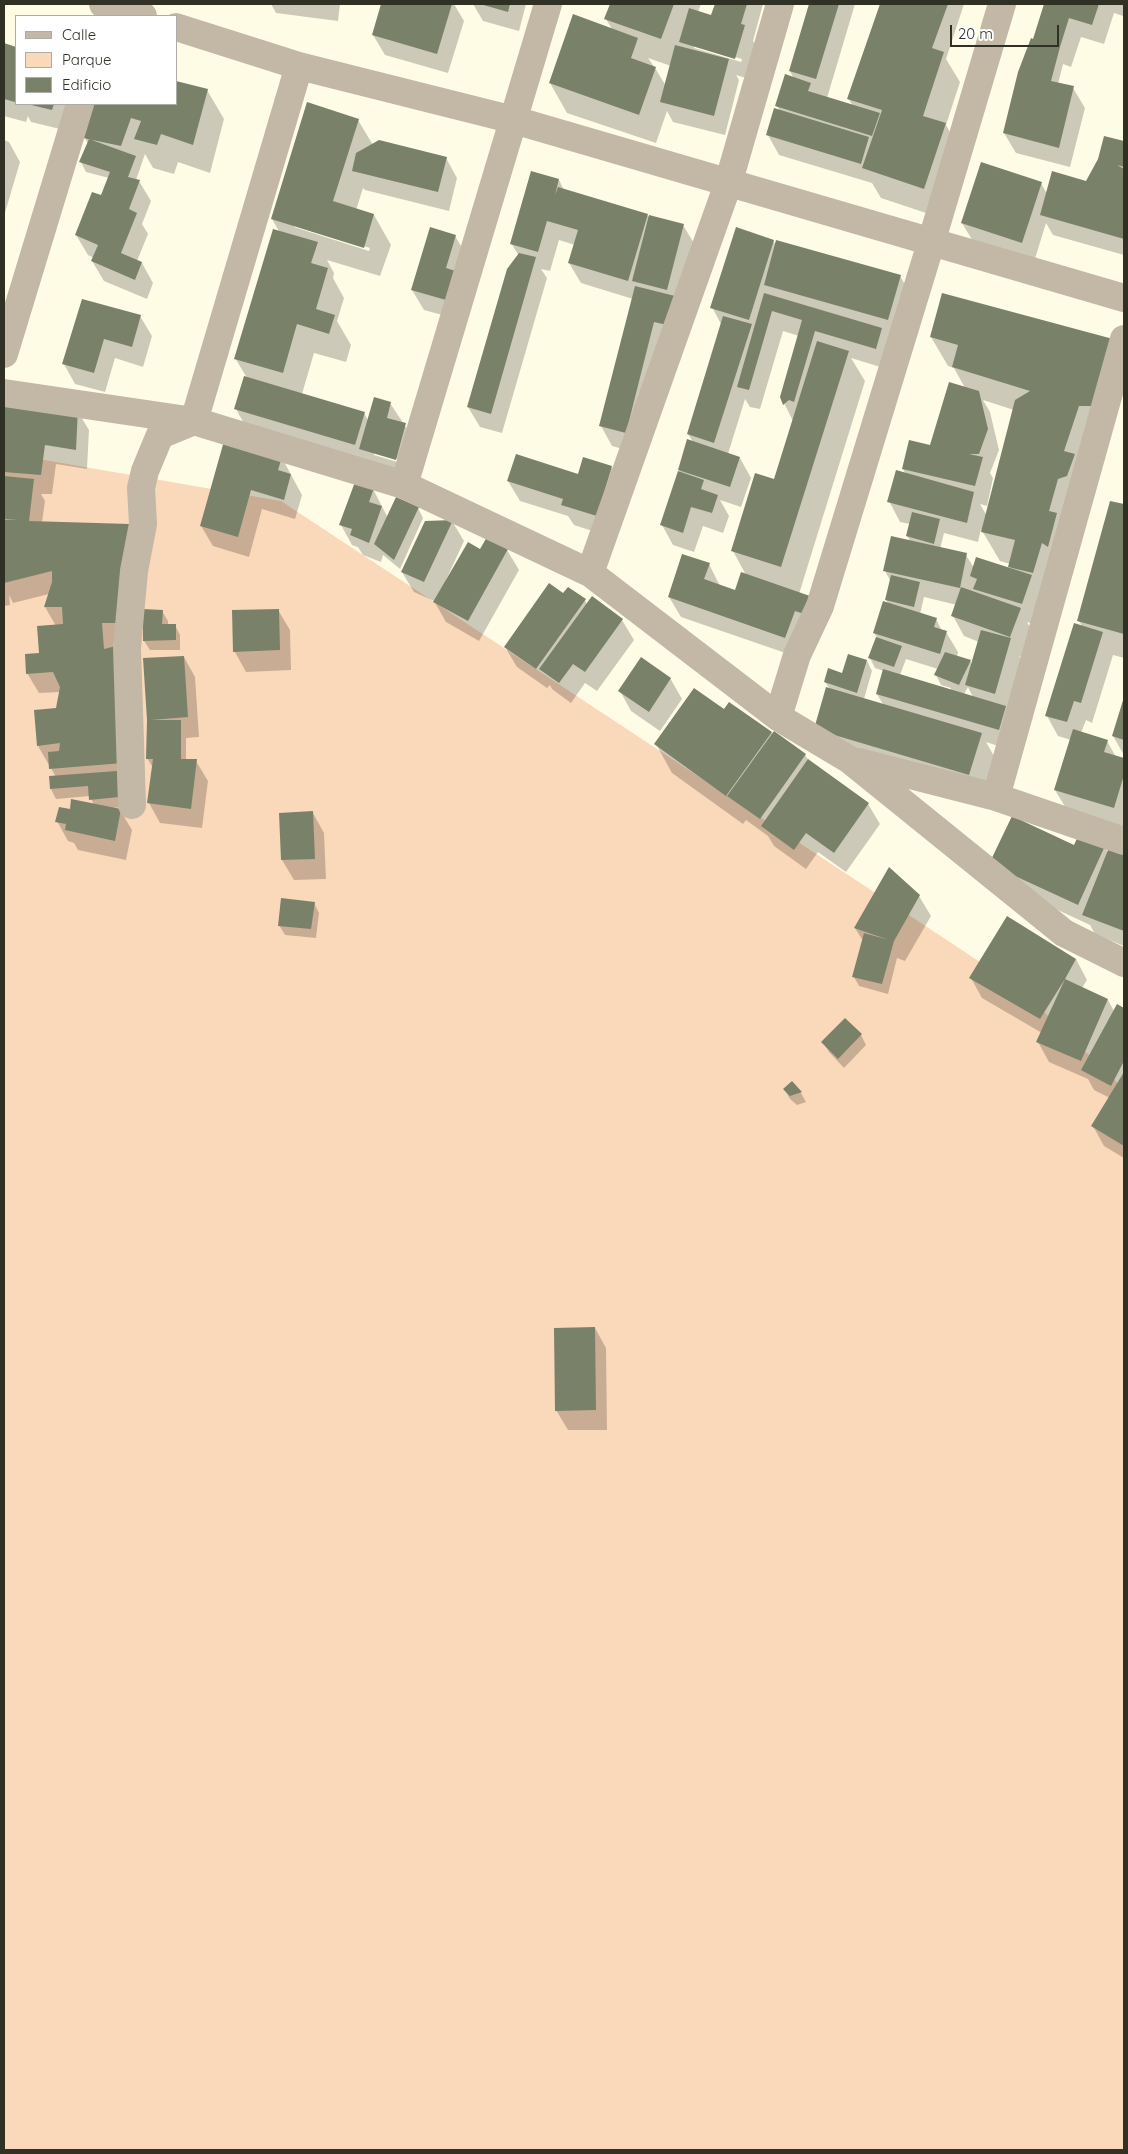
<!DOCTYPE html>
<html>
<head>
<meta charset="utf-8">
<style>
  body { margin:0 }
  #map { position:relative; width:1128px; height:2154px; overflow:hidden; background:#fffce6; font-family:Quicksand,sans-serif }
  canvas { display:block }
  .frame { position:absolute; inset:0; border:5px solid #313025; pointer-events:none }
  .legend { position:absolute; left:15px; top:15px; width:162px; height:90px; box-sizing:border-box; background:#fff; border:1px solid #adaca8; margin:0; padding:6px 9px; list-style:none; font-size:15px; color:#313025 }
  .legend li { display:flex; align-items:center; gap:10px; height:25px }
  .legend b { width:25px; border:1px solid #adaca8 }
  .scale { position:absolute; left:950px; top:25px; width:109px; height:22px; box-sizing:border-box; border:2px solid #313025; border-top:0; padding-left:6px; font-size:15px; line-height:18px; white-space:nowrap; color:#313025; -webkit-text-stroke:4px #fff; paint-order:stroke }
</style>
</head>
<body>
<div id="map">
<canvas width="1128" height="2154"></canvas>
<div class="frame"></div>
<ul class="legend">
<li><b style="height:6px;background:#c2b8a5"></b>Calle</li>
<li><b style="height:14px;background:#fad9ba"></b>Parque</li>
<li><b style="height:14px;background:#7a8169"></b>Edificio</li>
</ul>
<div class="scale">20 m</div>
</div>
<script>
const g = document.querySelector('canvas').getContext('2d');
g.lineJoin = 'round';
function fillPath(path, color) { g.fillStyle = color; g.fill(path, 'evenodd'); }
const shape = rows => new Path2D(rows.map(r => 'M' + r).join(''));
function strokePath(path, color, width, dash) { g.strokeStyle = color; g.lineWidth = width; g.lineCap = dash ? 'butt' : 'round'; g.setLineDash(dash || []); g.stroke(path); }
fillPath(shape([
  [4,453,281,501,1018,987,1124,1089,1124,2150,4,2150]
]), '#fad9ba');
fillPath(shape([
  [271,4,340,4,338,21,276,13],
  [382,4,454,4,464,21,448,73,385,55,373,35],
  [473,4,526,4,519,31,483,21],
  [611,4,701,4,698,12,712,16,716,4,763,4,753,41,756,46,746,78,736,75,739,80,725,135,673,122,667,111,656,143,567,113,550,83,612,29,606,19],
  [694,45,742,59,741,62,694,48],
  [648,58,671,66,666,86,655,68],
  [811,4,855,4,827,98,853,106,848,98,882,4,964,4,946,59,960,82,946,125,962,153,941,218,881,198,872,183,779,155,768,135,780,111,777,106,794,79,790,71],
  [1045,4,1124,4,1123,16,1114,13,1104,44,1081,37,1071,67,1063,64,1058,84,1073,88,1085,108,1070,167,1016,153,1004,133],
  [4,44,16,48,16,104,70,104,64,130,31,122,28,116,26,122,4,116],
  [207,90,224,119,210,173,178,162,174,174,153,168,145,154,136,180,139,181,151,201,142,224,148,234,137,261,142,263,153,283,147,299,104,281,92,261,94,258,88,255,76,235,101,196,109,178,86,172,81,162,88,144,85,138,95,104,176,104],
  [358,120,373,145,446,158,457,178,449,211,365,190,363,188,356,210,374,215,391,245,380,276,327,260,334,273,333,278,344,298,337,321,351,345,346,362,314,353,302,394,364,413,368,420,390,403,417,444,407,479,247,429,236,409,247,378,235,358,280,233,272,219],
  [294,225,370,248,369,251,294,227],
  [374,452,402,460,401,463,374,455],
  [1105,138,1124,143,1124,255,1053,235,1046,223,1034,262,974,243,962,223,1041,183,1047,194,1086,183,1099,160],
  [4,140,9,142,20,162,4,216],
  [559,180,564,190,648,216,683,225,695,245,637,453,612,446,601,426,633,299,581,283,569,263,575,245,559,240,550,271,541,269,547,278,502,433,480,427,468,407,519,256,511,243],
  [455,236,467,256,464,321,424,310,412,290],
  [773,241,776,245,900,276,917,305,887,369,851,358,865,381,799,594,809,597,797,657,681,617,669,597,709,564,720,586,736,591,746,575,733,551,775,481,793,421,781,397,799,336,783,331,760,409,750,407,745,399,728,454,740,458,751,478,741,507,720,500,729,516,723,533,703,526,694,552,673,545,662,525,681,474,679,470,693,442,688,434,721,324,712,307],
  [140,316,152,336,143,367,115,358,105,392,75,384,64,364],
  [931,337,1112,340,1033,624,1027,622,1031,629,1021,657,1019,656,1021,659,1010,750,986,742,998,763,986,803,832,758,830,689,825,682,867,661,872,671,864,699,884,706,877,694,884,671,875,668,870,658,877,637,874,633,889,605,886,600,891,582,885,571,911,542,907,536,910,524,900,522,889,501,906,475,903,469,930,446,965,388,954,368,948,366],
  [983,400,1014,410,987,516,980,504,987,506,993,478,990,473,999,450,990,412],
  [981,529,1000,561,1010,564,1011,569,974,568,966,555,940,549,944,533,978,542],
  [924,597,957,605,953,616,964,636,979,642,972,665,970,661,957,657,958,652,946,632,942,631,936,619,920,614],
  [906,659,938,669,936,675,941,685,951,688,951,690,900,675],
  [968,687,973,697,964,694],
  [4,404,77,410,89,430,87,469,56,464,52,494,41,494,45,501,42,522,133,642,113,643,124,807,111,808,120,810,132,830,126,860,78,850,74,843,68,841,57,821,71,811,94,805,90,796,56,799,51,789,56,777,38,746,57,709,60,692,39,693,27,673,56,626,45,607,49,594,13,603,9,595,10,605,4,606],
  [282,458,302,495,295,519,262,509,249,557,213,546,201,526],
  [611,467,623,487,608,536,574,525,568,516,520,501,508,481,579,475],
  [373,489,388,518,418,508,423,518,400,569,383,555,381,562,363,555,358,547,352,545,341,525],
  [1111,502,1124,506,1124,658,1113,655,1092,723,1086,720,1081,733,1107,741,1116,757,1124,759,1124,827,1067,810,1055,790,1071,740,1058,736,1047,716,1082,627,1079,620],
  [452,521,464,541,446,580,447,580,481,550,487,538,507,550,519,570,479,641,446,622,434,601,414,592,402,572],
  [564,595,585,600,587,605,592,598,622,620,634,640,597,691,585,683,571,703,552,689,550,685,547,688,517,667,505,647],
  [278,610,290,630,291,670,246,672,235,652],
  [162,611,168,621,168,625,175,625,180,635,180,650,150,650,144,641],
  [184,657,195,677,199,737,186,738,186,760,196,761,208,781,202,828,160,823,149,803,153,768,147,758,148,720],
  [670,678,682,699,660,731,631,711,620,691],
  [1124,700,1124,755,1113,736],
  [724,711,771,732,773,735,774,733,805,755,810,762,868,804,880,824,846,872,818,852,806,869,774,846,768,836,746,820,743,824,672,773,656,744],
  [313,813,324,833,326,879,294,880,282,860,281,814],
  [1074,847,1105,847,1108,853,1124,852,1124,946,1095,934,1090,925,1002,884,991,864],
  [919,896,931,916,905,961,897,958,888,994,859,986,854,977,863,941,855,928],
  [314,903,319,913,316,938,285,935,279,925],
  [1076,959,1087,980,1082,988,1108,1000,1114,1011,1117,1005,1124,1009,1124,1158,1104,1146,1093,1126,1110,1098,1094,1090,1088,1079,1049,1062,1038,1042,1042,1033,982,998,971,978],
  [861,1035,866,1045,844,1068,829,1052,823,1042],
  [792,1083,801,1093,806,1102,797,1105,790,1099,784,1089],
  [595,1328,606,1348,607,1430,568,1430,556,1410]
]), '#0003');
fillPath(shape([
  [381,4,452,4,437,54,372,35],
  [480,4,510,4,508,12],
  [610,4,674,4,661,39,604,19],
  [715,4,747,4,741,24,745,25,735,59,679,42,689,8,711,15],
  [809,4,839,4,816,79,789,71],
  [880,4,948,4,932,48,944,52,923,116,946,123,924,189,862,168,882,110,847,99],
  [1044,4,1099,4,1092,25,1069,18,1060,47,1051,81,1074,86,1059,148,1003,133,1018,72,1031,38,1033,39],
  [573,14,638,38,631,58,656,67,639,115,549,83],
  [4,43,16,47,15,102,4,99],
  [675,45,729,59,714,116,660,102],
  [785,74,811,83,808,91,880,113,872,136,775,106],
  [176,81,208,89,193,145,161,134,157,145,134,139,141,121,131,118,121,146,83,138,94,104,176,104],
  [307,102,359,119,333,201,374,214,364,248,271,219],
  [27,104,54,104,52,110],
  [774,108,869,137,861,164,766,135],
  [1104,136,1124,141,1124,167,1117,165,1124,169,1124,239,1040,215,1052,171,1086,181,1098,159],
  [89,139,136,156,128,177,140,180,129,209,137,213,121,253,142,262,135,280,91,261,98,245,75,235,92,192,101,195,110,172,79,162],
  [379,140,447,157,438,192,352,171,356,153],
  [981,162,1042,182,1022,243,961,223],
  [531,171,559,179,555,195,558,187,648,214,628,281,568,263,578,230,547,221,538,252,510,244],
  [649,215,684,224,667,290,632,281],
  [430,227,456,235,446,268,462,273,453,302,411,290],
  [736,227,774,240,749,320,710,308],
  [273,229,318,242,311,263,328,268,316,309,335,315,329,334,297,324,283,373,234,359],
  [776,240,901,275,888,320,764,285],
  [519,253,536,257,491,414,467,407,507,269],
  [635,286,675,296,667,325,654,322,626,433,599,426],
  [764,293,882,328,876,349,815,331,794,402,789,400,783,405,780,397,802,320,772,311,749,390,737,387],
  [942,293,1113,339,1094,406,1079,406,1064,451,1075,454,1067,476,1058,479,1049,511,1057,513,1048,547,1042,543,1033,573,1008,567,1015,540,981,532,1015,400,1030,391,952,367,958,345,930,337],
  [82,299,141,315,132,347,104,339,94,373,62,364],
  [723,316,752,324,714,443,687,434],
  [817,341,849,351,781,567,731,551,755,473,774,479],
  [244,376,365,412,355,445,234,409],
  [949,382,979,391,988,429,979,454,969,454,983,457,975,486,902,469,909,440,930,445],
  [374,397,391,402,387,418,406,423,396,460,359,449],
  [4,403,78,408,76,450,45,445,41,475,4,472],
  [687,439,740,457,730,487,678,470],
  [224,441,282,457,278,470,291,474,284,500,251,490,238,537,200,526],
  [516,454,578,474,583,457,612,466,597,516,561,505,563,499,507,481],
  [896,470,974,492,967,523,887,502],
  [678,471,704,480,701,489,718,495,712,513,691,507,683,533,660,525],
  [4,476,34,479,29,521,130,524,122,623,102,623,104,649,116,646,123,763,49,769,48,752,59,751,60,743,37,746,34,710,56,708,60,687,53,672,26,674,25,654,39,653,37,626,63,624,62,607,44,607,52,582,52,571,4,583,4,520,18,520,4,519],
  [355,482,374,488,369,502,382,506,369,543,350,535,352,529,339,525],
  [396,497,419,507,394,560,374,544],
  [1110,501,1124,504,1124,634,1077,621],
  [912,512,940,519,934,544,906,536],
  [453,520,424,582,401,572,425,521],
  [891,536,967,553,960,588,883,571],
  [487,537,508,549,468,621,433,602,468,542,480,549],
  [682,554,710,563,704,579,735,590,741,572,810,596,804,614,795,611,785,638,668,597],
  [976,557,1032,575,1022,604,973,589,977,579,970,576],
  [891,575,920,582,914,607,885,600],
  [549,583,563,593,568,587,586,599,536,669,504,647],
  [961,587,1021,608,1010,637,951,616],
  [592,596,623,619,585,672,573,664,559,683,539,669],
  [883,601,937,618,934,627,947,631,940,654,873,633],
  [143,609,163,610,162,624,176,624,176,640,143,641],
  [279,609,280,650,233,652,232,610],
  [1074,623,1103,632,1081,703,1074,701,1067,722,1045,716],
  [981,630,1011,638,995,694,965,685],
  [876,637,902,646,894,667,868,658],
  [945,652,971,660,959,685,934,675],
  [848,654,867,660,857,693,824,682,828,668,842,673],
  [184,656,188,717,151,720,181,720,181,759,197,759,191,809,147,803,153,759,146,759,147,720,143,658],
  [641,657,671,678,649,712,618,691],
  [883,669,1006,706,999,730,876,694],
  [826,687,982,733,969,775,814,729],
  [694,688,724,709,729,702,772,732,726,796,654,744],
  [1124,697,1124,740,1112,736],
  [1073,729,1108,740,1104,752,1124,758,1124,775,1114,808,1054,790],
  [774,731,806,754,760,819,727,796],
  [808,759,869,803,834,853,806,833,794,850,761,826],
  [117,771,119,797,89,800,88,786,50,789,49,776],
  [71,799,121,809,115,841,65,830,66,824,55,822,59,807,70,809],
  [313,811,315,859,281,860,279,813],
  [1012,816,1074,845,1079,834,1105,846,1078,905,989,864],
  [1110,845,1124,851,1124,931,1082,915],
  [889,867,920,895,894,941,882,984,852,977,864,933,889,940,854,928],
  [281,898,315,902,311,929,278,926],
  [1007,916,1076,959,1065,979,1108,999,1081,1061,1036,1042,1065,979,1040,1019,969,978],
  [1117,1004,1124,1008,1124,1061,1111,1086,1081,1070],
  [845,1018,862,1034,838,1059,821,1042],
  [1124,1072,1124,1146,1091,1126],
  [792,1081,802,1092,790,1096,783,1089],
  [595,1327,596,1410,555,1411,554,1328]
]), '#7a8169');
strokePath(shape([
  [103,4,143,16],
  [176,27,299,66,514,120,1124,298],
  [4,354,80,104],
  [4,393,194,421,404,485,590,573,778,717,850,760,1064,933,1124,963],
  [404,485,548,4],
  [590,573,728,184,780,4],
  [778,717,797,655,820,606,931,243,1002,4],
  [859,762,996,797,1124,841],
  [996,797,1124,339],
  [132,805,127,648,134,571,143,524,141,488,145,471,160,435,194,421,299,66]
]), '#c2b8a5', 28);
</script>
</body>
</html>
